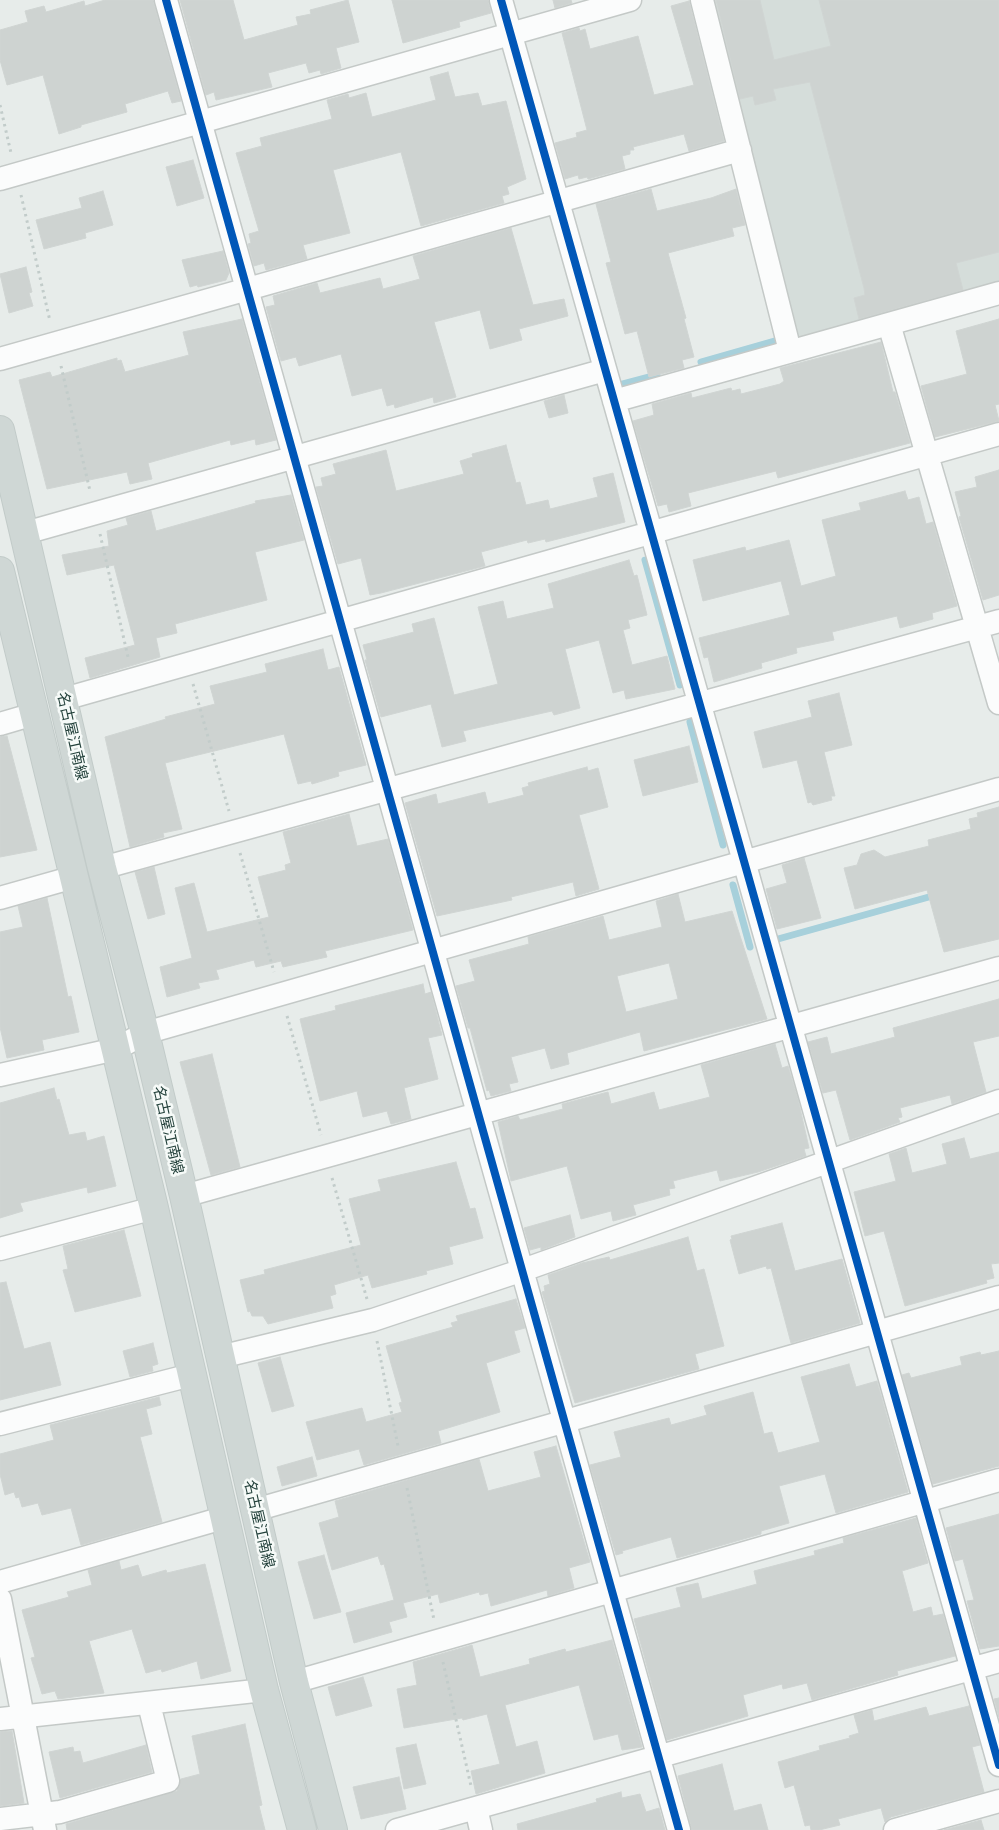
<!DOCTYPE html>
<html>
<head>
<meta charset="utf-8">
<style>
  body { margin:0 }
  canvas { display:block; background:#e7ecea }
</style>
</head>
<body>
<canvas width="999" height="1830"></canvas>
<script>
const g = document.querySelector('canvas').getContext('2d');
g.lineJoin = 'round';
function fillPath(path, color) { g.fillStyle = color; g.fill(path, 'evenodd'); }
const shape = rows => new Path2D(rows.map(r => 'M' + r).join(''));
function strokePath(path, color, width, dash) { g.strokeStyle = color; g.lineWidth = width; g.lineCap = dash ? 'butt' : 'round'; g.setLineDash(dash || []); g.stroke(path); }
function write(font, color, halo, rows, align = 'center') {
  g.font = font + ' Mulish,"Noto Sans JP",sans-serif'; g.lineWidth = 5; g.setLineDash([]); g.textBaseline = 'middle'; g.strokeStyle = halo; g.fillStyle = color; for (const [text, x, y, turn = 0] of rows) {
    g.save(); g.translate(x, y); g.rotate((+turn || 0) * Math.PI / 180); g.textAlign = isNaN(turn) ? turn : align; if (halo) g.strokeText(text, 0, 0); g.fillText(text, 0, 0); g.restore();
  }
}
fillPath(shape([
  [710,0,999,0,999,283,795,341]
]), '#d5ddda');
strokePath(shape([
  [701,362,778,340],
  [623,384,657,375],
  [645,560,680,685],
  [690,722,723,845],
  [733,885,750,947],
  [778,939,936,895]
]), '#a7d0db', 7);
const building = shape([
  [105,0,153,0,181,101,172,103,168,91,125,104,127,112,81,125,81,127,59,134,43,75,7,85,0,60,0,30,28,22,25,11,44,6,46,12,84,1,85,6,105,0],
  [180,0,233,0,244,40,298,25,296,17,311,14,310,10,348,0,359,42,336,48,341,68,321,74,320,70,309,73,306,63,268,73,272,87,216,100,214,92,206,95,180,0],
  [392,0,488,0,491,13,459,22,460,27,403,43,392,0],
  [553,0,571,0,572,3,555,8,553,0],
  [716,0,760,0,774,60,831,46,819,0,999,0,999,252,956,263,963,290,859,319,854,298,865,295,864,288,810,82,773,89,776,100,755,105,753,96,740,99,716,0],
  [689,1,724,141,689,151,684,134,633,147,634,150,630,150,630,154,622,156,625,169,588,179,587,177,579,179,578,175,565,179,555,143,577,137,576,133,587,130,562,33,579,28,580,31,585,29,590,49,638,36,654,95,694,85,671,6,689,1],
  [448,72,455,97,478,93,482,106,506,101,526,179,507,187,509,194,502,196,504,203,421,226,401,152,333,170,350,233,303,245,307,259,266,270,264,263,254,266,248,244,251,243,249,234,259,231,236,153,262,146,260,138,332,119,327,100,348,94,349,98,366,93,372,117,436,100,430,77,448,72],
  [193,160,204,198,177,206,166,167,193,160],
  [651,189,657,211,711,198,736,189,745,225,732,228,734,236,668,253,686,318,684,319,694,357,682,360,684,368,649,377,637,331,625,334,606,263,611,262,596,204,651,189],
  [103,191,113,225,85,233,86,238,44,249,36,220,82,208,79,198,103,191],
  [511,228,533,305,564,299,568,316,519,329,522,340,490,349,480,310,434,322,456,397,434,403,433,397,395,408,394,404,387,406,382,388,352,396,341,354,299,366,296,357,281,361,266,307,275,305,273,296,317,283,320,293,380,278,383,289,420,279,413,256,511,228],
  [223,251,229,273,226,280,198,287,197,285,190,287,182,260,223,251],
  [26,267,32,292,29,293,33,306,9,313,0,274,26,267],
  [242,319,276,440,256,445,255,439,231,445,230,440,148,463,152,479,130,484,127,472,47,489,19,380,50,372,52,377,117,358,117,361,121,360,125,372,189,355,183,332,242,319],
  [999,319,999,404,995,405,999,421,935,437,921,386,967,374,956,331,999,319],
  [881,342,893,392,895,392,910,443,778,478,776,471,688,493,691,506,669,512,667,504,658,506,633,421,654,415,652,404,691,393,692,398,731,388,732,391,740,389,741,394,780,384,784,381,780,368,881,342],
  [564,395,568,413,549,418,544,401,564,395],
  [506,445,516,483,520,482,526,505,548,500,550,509,598,497,593,478,613,473,625,522,546,542,545,539,528,543,527,540,481,552,485,566,381,593,370,595,361,558,338,564,316,487,323,486,321,478,336,474,333,464,386,450,396,491,464,474,460,461,473,457,472,454,506,445],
  [999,470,999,595,983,600,959,517,961,516,955,492,977,487,975,477,999,470],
  [905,491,908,500,919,497,926,524,933,522,957,606,932,613,933,619,900,628,897,616,832,632,834,640,796,648,797,653,761,663,762,668,714,682,708,657,704,658,699,638,790,615,781,581,703,601,693,560,745,547,746,551,789,540,801,586,836,576,822,520,861,510,859,503,905,491],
  [291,495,304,540,255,552,267,600,175,624,177,633,156,638,160,657,90,678,85,658,135,645,114,565,67,575,62,555,109,546,107,531,128,525,126,518,151,511,156,531,256,503,255,501,291,495],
  [629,560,634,576,637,575,647,615,628,620,630,628,623,630,632,665,667,656,675,689,626,699,624,690,613,693,599,640,565,649,580,708,554,715,552,711,463,731,466,741,442,747,431,704,381,717,365,660,367,660,363,645,414,632,412,624,434,618,454,695,498,684,478,607,503,601,507,619,554,608,548,584,629,560],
  [323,649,328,670,339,667,366,765,338,772,339,776,312,784,311,781,298,784,284,734,165,763,182,829,163,833,164,837,130,847,105,737,166,719,165,717,215,704,210,686,267,672,265,664,323,649],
  [839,693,852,745,824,752,835,796,831,796,832,800,813,805,811,802,808,803,797,760,763,768,754,732,812,717,808,701,839,693],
  [7,736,37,850,0,857,0,737,7,736],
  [689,746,698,782,643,796,634,760,689,746],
  [587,767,588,771,598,768,608,807,579,815,599,889,576,896,573,882,511,897,512,900,437,916,405,803,436,794,438,804,485,792,488,804,524,795,522,788,529,786,528,783,587,767],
  [999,807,999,939,944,952,927,890,855,909,844,868,857,865,861,854,874,850,885,857,929,846,928,840,971,829,969,819,978,817,977,813,999,807],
  [349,814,357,846,388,839,413,930,325,951,327,957,283,967,281,961,256,967,254,960,216,970,219,979,198,983,200,988,167,997,160,967,192,958,175,888,194,883,207,932,269,917,258,877,286,870,285,865,291,863,283,832,349,814],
  [804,858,821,918,777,929,766,889,787,883,782,865,804,858],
  [154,867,165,914,148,919,135,872,154,867],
  [678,894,685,922,732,911,767,1019,644,1051,640,1032,567,1053,569,1064,551,1069,545,1048,511,1057,518,1082,509,1084,511,1091,491,1096,489,1090,487,1091,470,1028,468,1028,456,986,475,981,469,960,529,944,528,937,603,916,609,940,662,927,656,901,678,894],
  [669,963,678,999,626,1012,617,976,669,963],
  [47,898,68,997,71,996,79,1032,42,1040,44,1050,7,1058,0,1027,0,932,23,927,18,906,47,898],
  [423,984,425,994,431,992,442,1035,428,1038,438,1079,404,1088,411,1119,391,1124,387,1111,363,1117,357,1091,320,1101,300,1019,336,1010,335,1006,423,984],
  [999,999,999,1036,973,1042,986,1092,952,1104,950,1095,900,1108,902,1117,898,1118,900,1122,850,1140,836,1090,823,1093,808,1042,827,1037,831,1054,895,1037,893,1028,999,999],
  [775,1044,782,1068,788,1066,798,1099,809,1148,804,1149,806,1156,758,1172,720,1181,717,1170,673,1181,675,1188,669,1189,670,1195,633,1205,636,1215,613,1221,611,1211,581,1219,567,1166,511,1181,498,1122,518,1116,520,1120,563,1109,562,1104,608,1092,611,1104,654,1092,659,1110,710,1097,701,1065,775,1044],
  [212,1054,240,1167,211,1175,180,1062,212,1054],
  [54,1088,57,1100,59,1099,69,1135,85,1132,87,1141,104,1136,116,1186,88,1193,87,1187,20,1203,23,1211,0,1218,0,1103,54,1088],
  [964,1138,970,1159,999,1152,999,1263,991,1264,994,1278,986,1280,987,1283,905,1306,884,1231,865,1236,854,1192,896,1181,889,1154,906,1148,912,1173,947,1164,942,1144,964,1138],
  [456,1162,470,1209,475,1208,483,1238,449,1247,453,1264,426,1271,427,1274,372,1288,368,1275,334,1285,336,1294,330,1296,333,1308,268,1324,263,1316,252,1316,250,1311,248,1312,240,1280,265,1274,264,1270,361,1245,349,1199,381,1191,378,1180,456,1162],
  [570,1215,575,1237,541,1250,541,1247,530,1250,524,1228,570,1215],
  [782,1223,795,1271,842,1259,860,1323,791,1343,771,1268,767,1269,766,1266,739,1274,730,1240,732,1239,731,1236,782,1223],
  [124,1230,141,1296,75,1312,63,1270,68,1269,63,1246,124,1230],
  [688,1237,697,1271,704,1269,724,1346,695,1354,699,1369,575,1403,542,1292,545,1291,544,1286,550,1284,548,1275,582,1263,609,1257,610,1260,688,1237],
  [6,1282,24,1349,50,1342,61,1385,0,1400,0,1283,6,1282],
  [516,1299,525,1328,514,1331,520,1352,486,1363,500,1412,438,1431,441,1443,364,1465,359,1449,317,1460,306,1422,362,1408,366,1422,402,1412,399,1403,402,1402,386,1346,453,1327,451,1323,458,1321,456,1316,516,1299],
  [153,1343,158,1364,152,1366,153,1371,130,1377,123,1351,153,1343],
  [999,1351,999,1466,933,1484,902,1375,909,1373,911,1378,962,1365,960,1357,980,1352,981,1355,999,1351],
  [280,1357,294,1406,272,1412,258,1363,280,1357],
  [849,1364,856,1387,877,1381,908,1492,836,1513,825,1474,779,1486,789,1523,761,1531,761,1534,677,1558,671,1537,622,1551,623,1553,616,1555,590,1465,621,1457,614,1432,669,1418,671,1425,707,1415,704,1406,753,1392,764,1434,772,1432,778,1453,820,1442,801,1377,849,1364],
  [159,1397,161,1405,146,1409,152,1434,140,1437,162,1522,81,1545,71,1508,42,1515,38,1503,22,1507,19,1497,16,1498,14,1492,5,1495,0,1474,0,1454,54,1440,50,1425,159,1397],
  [556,1446,590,1562,569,1568,574,1588,548,1596,547,1590,491,1606,488,1593,480,1595,479,1592,440,1603,438,1594,403,1603,407,1617,389,1622,392,1632,354,1643,346,1613,394,1600,384,1564,381,1565,378,1556,332,1570,319,1523,339,1517,335,1501,479,1459,488,1491,541,1477,534,1452,556,1446],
  [312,1457,317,1476,282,1486,277,1467,312,1457],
  [999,1514,999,1646,980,1649,967,1601,974,1600,963,1559,955,1561,946,1528,999,1514],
  [916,1518,928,1563,902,1571,913,1612,931,1607,933,1616,943,1614,955,1656,897,1671,898,1675,812,1700,807,1683,783,1689,782,1684,743,1695,748,1716,667,1740,634,1619,681,1607,676,1588,698,1583,702,1599,757,1584,754,1571,815,1555,814,1551,844,1543,843,1538,916,1518],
  [324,1555,341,1612,314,1619,298,1562,324,1555],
  [119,1561,121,1570,138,1565,142,1577,166,1570,167,1573,205,1564,231,1671,201,1679,197,1661,162,1672,161,1669,146,1673,132,1629,89,1641,104,1693,58,1699,55,1691,42,1694,31,1658,35,1657,22,1610,69,1597,67,1592,92,1585,88,1570,119,1561],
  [612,1640,642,1747,622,1750,618,1734,594,1740,579,1685,505,1705,516,1747,537,1741,545,1773,476,1794,471,1771,500,1764,487,1714,463,1720,462,1718,404,1728,397,1689,417,1685,413,1662,472,1645,480,1677,530,1664,529,1659,565,1649,566,1652,612,1640],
  [363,1677,372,1706,336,1716,328,1687,363,1677],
  [999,1698,999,1717,994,1699,999,1698],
  [969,1706,980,1745,972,1747,984,1792,891,1817,885,1822,881,1808,838,1819,840,1825,819,1830,811,1830,810,1825,805,1826,794,1785,785,1788,778,1762,820,1750,819,1746,850,1738,849,1736,859,1733,854,1715,872,1710,874,1721,926,1707,929,1716,969,1706],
  [245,1724,262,1805,259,1806,265,1830,67,1830,66,1824,177,1791,181,1779,200,1774,192,1736,245,1724],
  [12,1731,24,1803,0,1806,0,1732,12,1731],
  [416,1744,426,1784,404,1789,396,1748,416,1744],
  [146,1745,152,1772,60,1798,49,1752,73,1747,74,1752,80,1751,83,1763,146,1745],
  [722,1764,734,1811,761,1804,768,1830,692,1830,678,1776,722,1764],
  [399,1777,406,1809,361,1819,353,1787,399,1777],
  [621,1792,622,1798,640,1794,646,1812,659,1808,665,1830,518,1830,517,1824,597,1802,596,1799,621,1792],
  [981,1820,984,1830,944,1830,981,1820]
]);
fillPath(building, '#ced3d1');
strokePath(building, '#d0d5d3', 1);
const street = shape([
  [166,0,679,1830],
  [501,0,999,1765],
  [702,0,790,351],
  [0,179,630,0],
  [889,324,999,703],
  [0,359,740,150],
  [614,401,999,293],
  [25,533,605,370],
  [64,699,999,434],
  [0,724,34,714],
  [102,868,999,621],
  [0,898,74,877],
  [0,1075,116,1049,145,1033,999,789],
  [184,1196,999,968],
  [0,1249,154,1208],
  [220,1357,373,1320,523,1270,999,1101],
  [0,1424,191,1375],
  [255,1510,999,1297],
  [0,1582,223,1518],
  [0,1599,45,1830],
  [294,1682,999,1480],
  [0,1719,264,1690],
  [476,1808,481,1830],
  [0,1819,60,1812,168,1781,149,1704],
  [397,1830,999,1661],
  [895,1830,999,1801]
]);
const primary = shape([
  [0,430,102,868,145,1033,184,1196,294,1682,333,1830],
  [0,571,154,1208,264,1690,302,1830]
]);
strokePath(street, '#c4c9c7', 25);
strokePath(primary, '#c2cbc9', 30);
strokePath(shape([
  [0,105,11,153],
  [21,195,50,321],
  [61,366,90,491],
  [100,534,128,657],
  [193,684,229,811],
  [240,853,274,972],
  [287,1016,321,1135],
  [332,1178,367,1299],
  [377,1341,398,1446],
  [407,1488,434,1620],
  [443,1662,471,1786]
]), '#c2ccca', 3, [2.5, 4]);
strokePath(street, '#fbfcfc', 22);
strokePath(primary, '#cfd7d5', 28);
strokePath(shape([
  [166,0,679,1830],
  [501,0,999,1765]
]), '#0057b8', 8);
write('15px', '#23413b', '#f6faf8', [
  ["名古屋江南線",72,736,77],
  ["名古屋江南線",168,1130,77],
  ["名古屋江南線",259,1524,77]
]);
</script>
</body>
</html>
